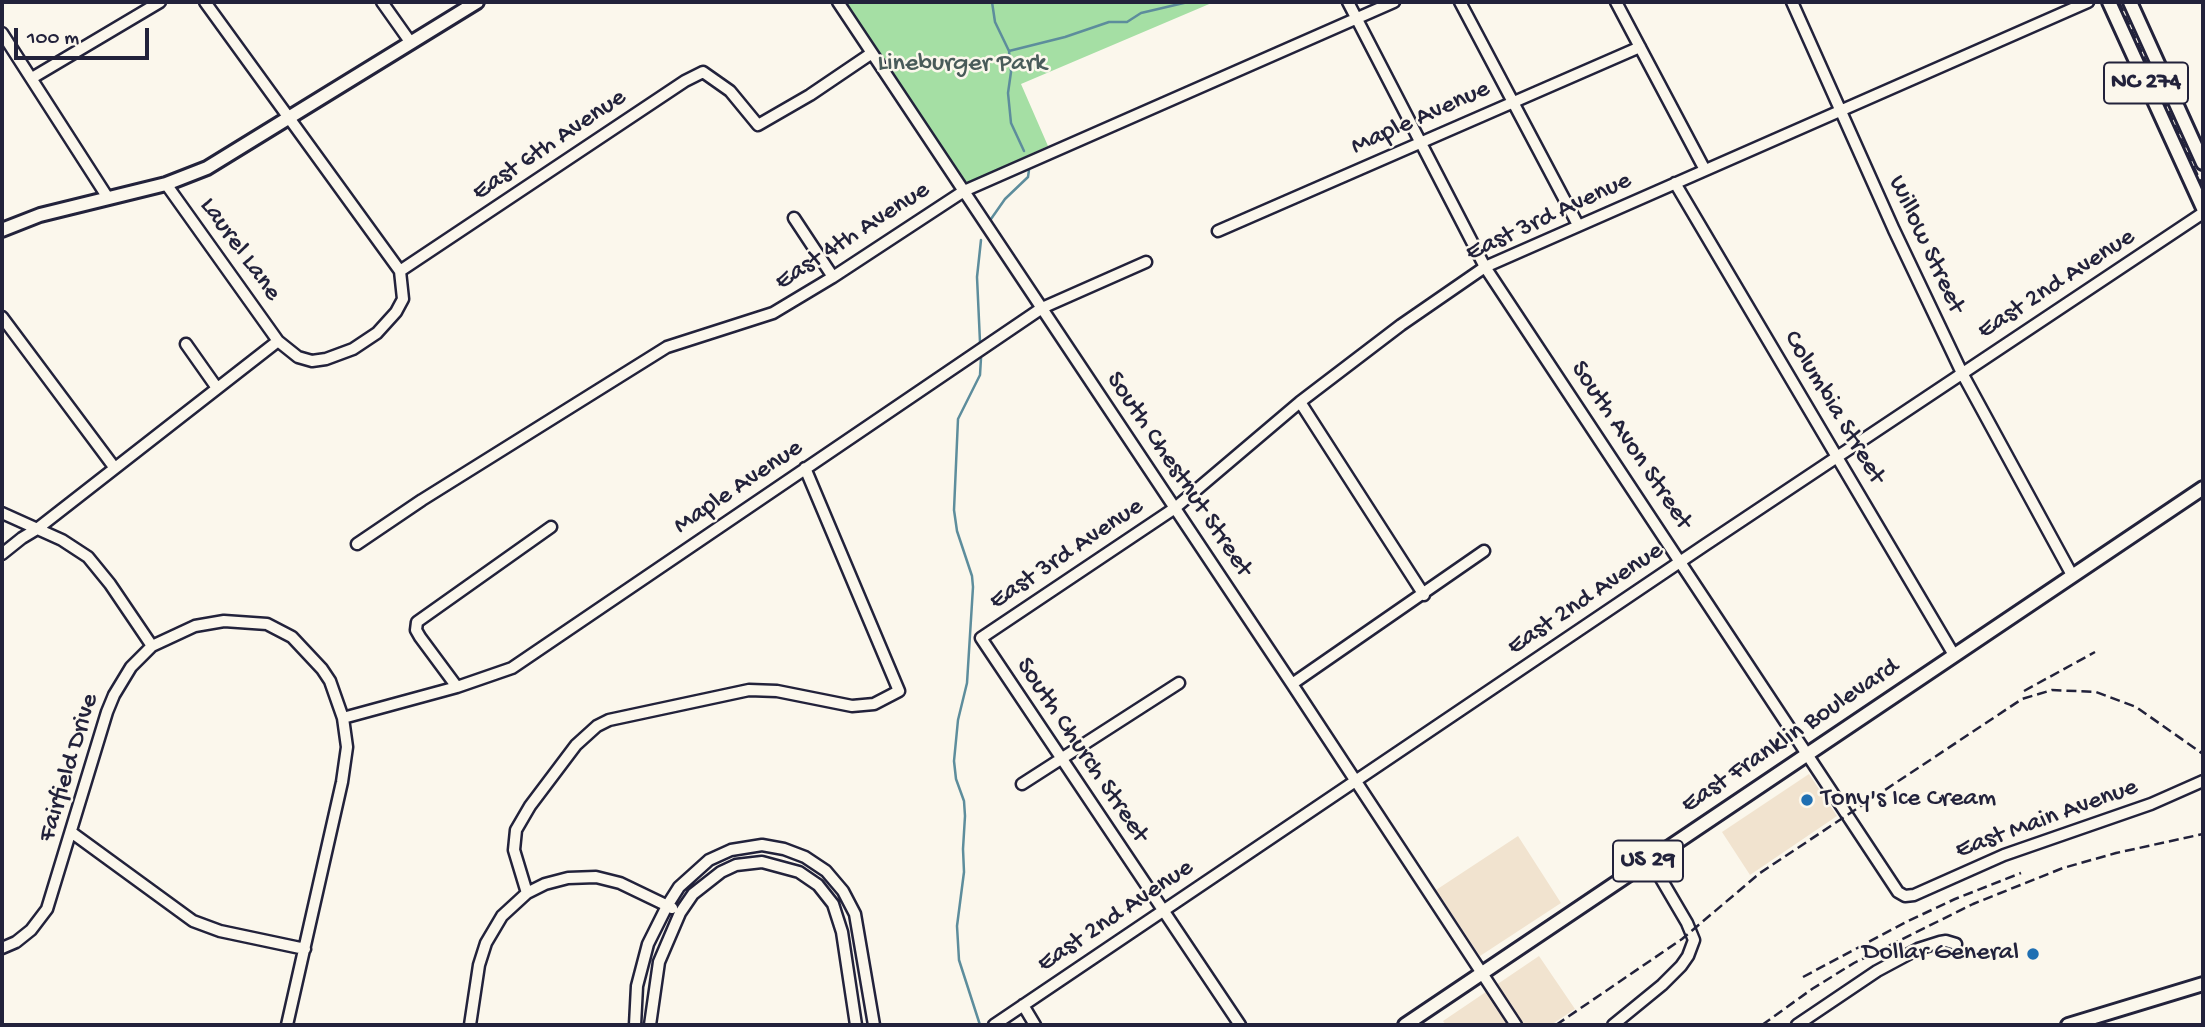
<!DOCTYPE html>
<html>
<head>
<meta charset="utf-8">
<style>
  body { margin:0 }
  #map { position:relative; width:2205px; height:1027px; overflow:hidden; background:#fbf7ec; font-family:"Gochi Hand",sans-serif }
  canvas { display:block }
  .frame { position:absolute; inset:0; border:4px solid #22223b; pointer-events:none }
  .scale { position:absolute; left:14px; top:28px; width:135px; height:32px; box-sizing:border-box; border:4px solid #22223b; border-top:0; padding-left:9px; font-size:21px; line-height:24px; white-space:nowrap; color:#22223b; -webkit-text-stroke:5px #fbf7ec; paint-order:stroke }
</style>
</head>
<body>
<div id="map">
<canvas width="2205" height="1027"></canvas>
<div class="frame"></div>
<div class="scale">100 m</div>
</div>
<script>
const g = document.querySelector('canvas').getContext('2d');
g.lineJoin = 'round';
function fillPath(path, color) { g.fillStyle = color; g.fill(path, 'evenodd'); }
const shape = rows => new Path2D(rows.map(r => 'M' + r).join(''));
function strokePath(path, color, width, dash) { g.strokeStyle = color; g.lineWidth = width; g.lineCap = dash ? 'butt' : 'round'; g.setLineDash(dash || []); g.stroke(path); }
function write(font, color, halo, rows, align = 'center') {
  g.font = font + ' "Gochi Hand",sans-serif'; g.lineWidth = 5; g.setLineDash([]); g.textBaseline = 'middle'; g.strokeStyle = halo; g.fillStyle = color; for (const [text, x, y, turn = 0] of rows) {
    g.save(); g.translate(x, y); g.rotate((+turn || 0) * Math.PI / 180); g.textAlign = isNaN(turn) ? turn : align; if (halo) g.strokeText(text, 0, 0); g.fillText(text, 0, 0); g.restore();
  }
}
fillPath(shape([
  [1809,774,1837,816,1750,875,1722,832],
  [1518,836,1561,903,1480,956,1436,890],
  [1539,956,1575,1009,1551,1025,1446,1025,1443,1021]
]), '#f1e3cf');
fillPath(shape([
  [846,2,1214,2,1021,84,1048,146,967,183]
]), '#a5dfa4');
strokePath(shape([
  [992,2,995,22,1009,51,1011,72,1008,93,1011,123,1024,151],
  [1009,51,1065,37,1109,22,1127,22,1141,13,1188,2],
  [991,219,1005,199,1028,177,1029,170],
  [980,342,977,277,981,240],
  [980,1025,959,960,957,926,964,872,963,849,965,816,964,801,956,779,954,761,958,720,967,683,973,587,972,576,957,531,954,510,958,419,980,375,981,358]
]), '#5d8d9c', 2.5);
const minor = shape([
  [382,2,411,43],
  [838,2,1292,684,1516,1025],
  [1348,2,1485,267,1898,892,1905,896,1914,895,2004,855,2151,804,2203,781],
  [1460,2,1578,225],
  [1616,2,1705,170],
  [1792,2,1894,230,1962,373,2072,575],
  [2,33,108,198],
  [32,78,160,2],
  [1675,183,1954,655],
  [166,184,278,341,298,357,312,361,326,359,353,349,377,333,396,312,403,299,400,271,205,2],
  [794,218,833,277],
  [1218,231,1640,47],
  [400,271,685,81,703,72,730,91,758,125,810,95,872,53],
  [2,317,114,467],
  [186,344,217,388],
  [1300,402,1424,595],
  [2,513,62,540,88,557,110,584,152,646],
  [357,544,422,500,667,347,773,313,833,277,964,191,1394,2],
  [2,554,22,538,37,529,278,341],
  [1292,684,1484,551],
  [457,687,420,637,416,630,417,622,551,527],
  [343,718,457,687,512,668,1042,308,1146,262],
  [1022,784,1179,683],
  [71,832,193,921,220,931,305,949],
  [527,893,514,850,516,830,530,806,576,745,597,726,609,720,749,690,777,691,852,706,874,704,899,691,805,468],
  [2,948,16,942,31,930,47,909,107,712,114,695,131,667,152,646,195,626,224,621,267,624,292,637,322,669,330,681,343,718,347,747,342,782,287,1025],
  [1023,1005,1035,1025],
  [470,1025,479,965,486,943,502,916,527,893,545,884,568,878,596,877,620,883,672,908],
  [635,1025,637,986,648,944,667,906,679,887,709,860,731,850,762,845,784,849,805,857,826,871,843,891,855,914,874,1025],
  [650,1025,659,962,680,913,693,894,721,872,736,865,762,862,799,872,818,885,833,904,842,932,856,1025],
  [994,1025,1705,545,2203,213],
  [1240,1025,981,638,1175,508,1300,402,1401,325,1485,267,2088,2],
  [1613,1025,1662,985,1681,966,1688,956,1694,940,1687,923,1650,860],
  [1797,1025,1877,971,1918,949,1940,942,1946,941,1956,944]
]);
const major = shape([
  [2109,2,2203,208],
  [2130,2,2203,163],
  [2,230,40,215,166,184,207,168,477,2],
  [1405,1025,2203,488],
  [2068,1025,2203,984]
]);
strokePath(minor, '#22223b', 15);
strokePath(major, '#22223b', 18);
strokePath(minor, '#fbf7ec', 10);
strokePath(major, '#fbf7ec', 12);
strokePath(shape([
  [2119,2,2203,187],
  [2024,691,2095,652],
  [1803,977,1906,922,1955,899,2021,873],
  [1556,1025,1682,939,1760,873,2022,699,2052,690,2096,692,2136,707,2203,754],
  [1762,1025,1812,989,1854,963,1973,904,2063,868,2116,853,2203,834]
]), '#22223b', 2.5, [10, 5]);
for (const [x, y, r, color] of [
  [1807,800,7,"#1f6fb2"],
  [2033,954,7,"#1f6fb2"]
]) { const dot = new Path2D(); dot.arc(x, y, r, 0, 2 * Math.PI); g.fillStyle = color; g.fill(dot); strokePath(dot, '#fbf7ec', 2.5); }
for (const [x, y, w] of [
  [2146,83,84],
  [1648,861,70]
]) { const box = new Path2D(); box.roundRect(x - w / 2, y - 20.5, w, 41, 5); g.fillStyle = '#fbf7ec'; g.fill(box); strokePath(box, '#22223b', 2); }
write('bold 24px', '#22223b', null, [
  ["NC 274",2146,83],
  ["US 29",1648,861]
]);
write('26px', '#495b5a', '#fbf7ec', [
  ["Lineburger Park",962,65]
]);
write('26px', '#22223b', '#fbf7ec', [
  ["Maple Avenue",1421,119,-24],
  ["East 6th Avenue",550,146,-34],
  ["East 3rd Avenue",1549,218,-25],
  ["East 4th Avenue",853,237,-33],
  ["Willow Street",1925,245,65],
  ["Laurel Lane",239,250,54],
  ["East 2nd Avenue",2057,285,-33],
  ["Columbia Street",1833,408,59],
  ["South Avon Street",1630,446,56],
  ["South Chestnut Street",1178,475,56],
  ["Maple Avenue",739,488,-34],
  ["East 3rd Avenue",1067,555,-34],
  ["East 2nd Avenue",1586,600,-34],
  ["East Franklin Boulevard",1791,737,-34],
  ["South Church Street",1081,751,56],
  ["Fairfield Drive",70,768,-73],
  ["East Main Avenue",2047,820,-20],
  ["East 2nd Avenue",1116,917,-34]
]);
write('26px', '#22223b', '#fbf7ec', [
  ["Tony's Ice Cream",1821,800],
  ["Dollar General",2019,954,"right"]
], 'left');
</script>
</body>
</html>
